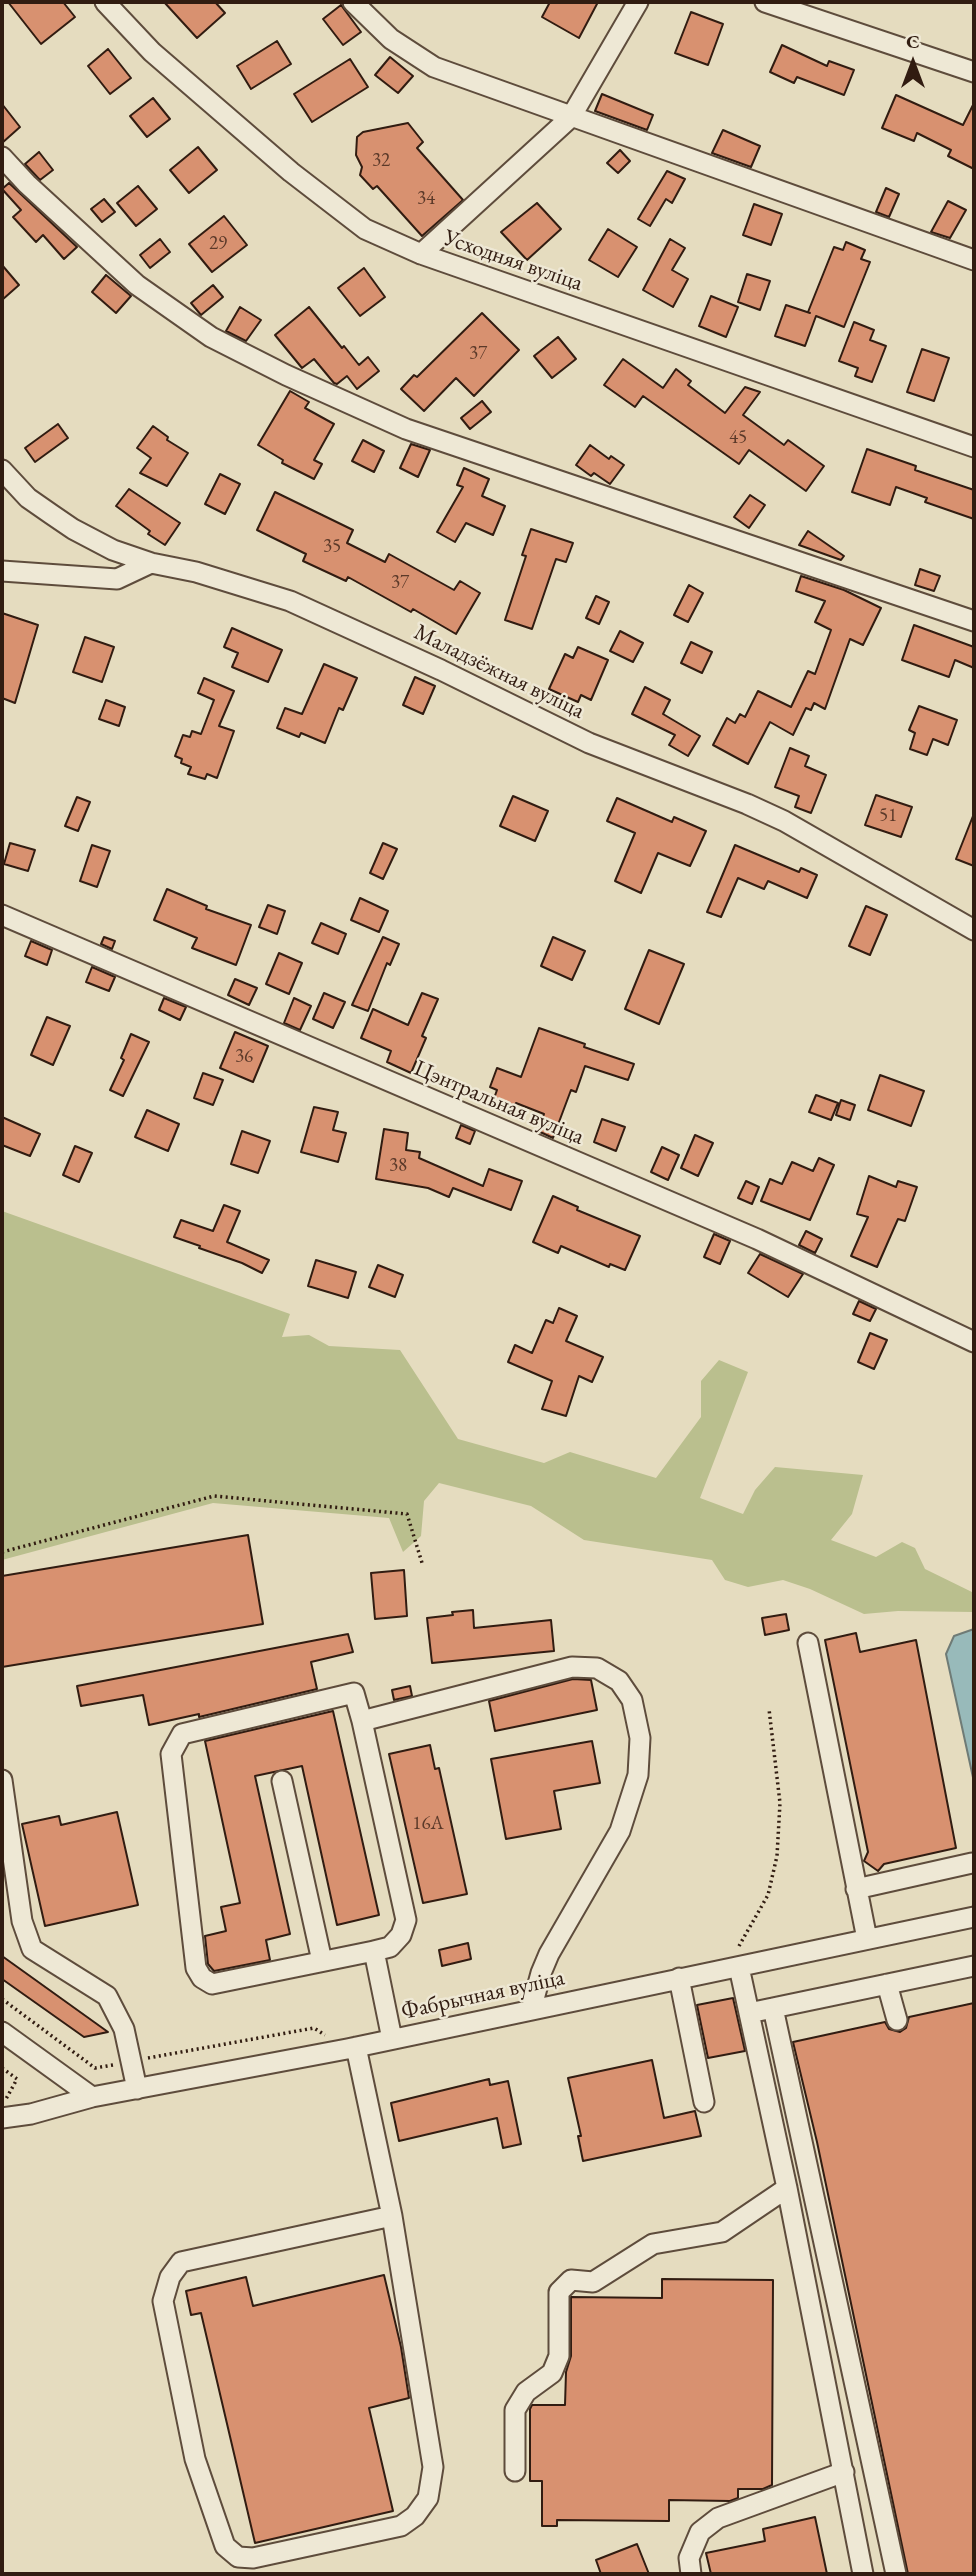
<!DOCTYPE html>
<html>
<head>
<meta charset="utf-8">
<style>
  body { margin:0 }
  #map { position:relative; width:976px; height:2576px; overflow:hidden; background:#e5dcbf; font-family:"EB Garamond",serif }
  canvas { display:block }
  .frame { position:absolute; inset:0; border:4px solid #311c11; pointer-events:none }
  .north { position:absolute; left:878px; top:28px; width:70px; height:70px; -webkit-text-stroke:5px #eee8d5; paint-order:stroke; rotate:0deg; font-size:19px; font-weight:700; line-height:28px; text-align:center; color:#311c11 }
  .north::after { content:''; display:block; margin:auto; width:24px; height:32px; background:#311c11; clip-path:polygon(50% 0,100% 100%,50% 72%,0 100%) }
</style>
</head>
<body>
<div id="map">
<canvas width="976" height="2576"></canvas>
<div class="frame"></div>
<div class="north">С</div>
</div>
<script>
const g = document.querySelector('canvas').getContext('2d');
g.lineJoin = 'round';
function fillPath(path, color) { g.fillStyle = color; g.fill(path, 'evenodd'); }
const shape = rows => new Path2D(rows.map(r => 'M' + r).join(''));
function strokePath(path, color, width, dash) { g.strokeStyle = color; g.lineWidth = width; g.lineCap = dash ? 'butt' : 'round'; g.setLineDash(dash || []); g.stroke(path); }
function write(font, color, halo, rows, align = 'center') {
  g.font = font + ' "EB Garamond",serif'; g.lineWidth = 5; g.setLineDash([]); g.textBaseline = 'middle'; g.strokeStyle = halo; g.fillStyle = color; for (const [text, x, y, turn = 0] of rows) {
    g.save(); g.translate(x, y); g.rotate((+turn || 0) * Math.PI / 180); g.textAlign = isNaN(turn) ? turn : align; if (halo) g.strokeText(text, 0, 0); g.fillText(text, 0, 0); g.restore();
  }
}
fillPath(shape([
  [2,1211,290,1314,282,1337,309,1335,329,1346,400,1350,458,1439,544,1463,570,1452,656,1478,701,1417,701,1381,719,1360,748,1372,700,1498,743,1514,755,1490,775,1467,863,1475,852,1514,831,1540,876,1557,902,1542,915,1548,925,1569,974,1593,974,1612,898,1611,864,1614,810,1589,783,1580,748,1587,725,1580,712,1560,584,1540,531,1506,439,1483,424,1501,421,1536,403,1552,389,1518,213,1503,2,1560]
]), '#babf8e');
const water = shape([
  [974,1629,974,1782,946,1654,954,1636,974,1629]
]);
fillPath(water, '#98baba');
strokePath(water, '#6f7b76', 2);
const building = shape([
  [8,2,63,2,75,17,41,44,8,2],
  [164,2,215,2,225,13,197,38,164,2],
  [550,2,598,2,579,38,542,17,550,2],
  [341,5,361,32,343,45,323,19,341,5],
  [691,12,723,24,708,65,675,53,691,12],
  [277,41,291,64,251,89,237,66,277,41],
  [782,45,827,66,829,61,854,70,844,95,797,77,794,83,770,72,782,45],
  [108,49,131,78,110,94,88,66,108,49],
  [390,57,413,76,398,93,375,75,390,57],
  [350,59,368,87,312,122,294,94,350,59],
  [602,94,653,115,647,130,595,111,602,94],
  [896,95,963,125,974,103,974,169,948,156,951,150,917,133,914,141,882,128,896,95],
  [153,98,170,119,147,137,130,116,153,98],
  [2,104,20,127,2,143,2,104],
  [408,123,423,142,417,148,463,200,422,236,377,186,373,189,360,175,362,167,356,155,357,137,363,132,408,123],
  [723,130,760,146,751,167,712,153,723,130],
  [198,147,217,170,189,193,170,170,198,147],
  [620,150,630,161,618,173,607,163,620,150],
  [39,152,53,170,40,180,25,164,39,152],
  [667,171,685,179,672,203,666,199,650,226,638,219,667,171],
  [9,183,77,247,64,259,43,235,36,242,13,217,21,210,2,189,9,183],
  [138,186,157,209,136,226,117,203,138,186],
  [886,188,899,194,889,217,876,212,886,188],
  [104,199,115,212,102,222,91,209,104,199],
  [948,201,966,210,950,238,931,232,948,201],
  [537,203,561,229,527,260,501,232,537,203],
  [754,204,782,214,771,245,743,235,754,204],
  [224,216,247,245,212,272,189,244,224,216],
  [608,229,637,247,618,277,589,260,608,229],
  [160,239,170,252,150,268,140,255,160,239],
  [670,239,685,248,672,270,688,279,673,307,643,290,670,239],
  [846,242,865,250,861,259,870,262,844,327,816,316,805,346,775,336,786,305,810,313,808,312,834,247,843,250,846,242],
  [2,265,19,285,2,300,2,265],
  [364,268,385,297,360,316,338,288,364,268],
  [747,274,770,281,760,310,738,302,747,274],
  [106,275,131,296,116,313,92,292,106,275],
  [213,285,223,297,201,315,191,303,213,285],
  [711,296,738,307,726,337,699,326,711,296],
  [240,307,261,320,246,341,226,331,240,307],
  [309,307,342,348,344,346,359,365,368,357,379,371,357,389,347,376,337,384,334,383,314,359,302,368,275,335,309,307],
  [482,313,519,350,474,396,456,378,424,411,401,389,414,375,417,377,482,313],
  [854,322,874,330,870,340,886,346,872,382,855,376,858,368,839,361,854,322],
  [558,337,576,359,552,378,534,356,558,337],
  [922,349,949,358,934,401,907,392,922,349],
  [623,359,663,388,676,369,691,381,688,385,725,413,745,387,760,392,743,415,784,445,788,440,824,466,806,491,749,450,739,464,643,396,635,407,604,385,623,359],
  [290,391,309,402,305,408,334,424,314,460,322,464,314,479,282,463,283,460,258,445,290,391],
  [482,401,491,412,470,429,461,418,482,401],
  [58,424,68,438,35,462,25,448,58,424],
  [153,426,168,437,167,440,188,453,167,486,140,473,151,458,137,448,153,426],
  [363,440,384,451,374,472,352,461,363,440],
  [411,444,430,450,418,477,400,468,411,444],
  [590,445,609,459,611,456,624,465,610,484,594,473,591,476,576,465,590,445],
  [867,449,916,466,915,470,974,490,974,519,925,502,927,498,896,487,890,505,852,492,867,449],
  [464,468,489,479,482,496,505,506,493,535,466,523,455,542,437,532,463,487,457,485,464,468],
  [220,474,240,484,225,514,205,504,220,474],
  [129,489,180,523,165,545,148,534,150,531,116,506,129,489],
  [275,492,353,530,347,543,385,562,389,554,454,590,460,581,480,593,456,634,413,609,411,612,348,577,346,581,303,561,306,554,257,530,275,492],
  [750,495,765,505,749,528,734,517,750,495],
  [531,529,573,543,566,562,556,559,532,629,505,620,526,556,522,555,531,529],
  [808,531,844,556,841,560,799,545,808,531],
  [920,569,940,576,934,591,915,585,920,569],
  [801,576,844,590,881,608,863,645,850,639,825,709,814,703,811,710,806,708,793,735,770,722,748,764,713,745,727,718,735,723,740,714,745,717,758,691,791,707,808,671,815,674,831,630,815,622,825,601,796,591,801,576],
  [689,585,703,593,688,622,674,615,689,585],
  [596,596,609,602,599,624,586,618,596,596],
  [2,613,38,625,15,703,2,698,2,613],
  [914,625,974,647,974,668,955,660,949,677,902,660,914,625],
  [232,628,282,650,268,682,232,667,238,653,224,647,232,628],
  [620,631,643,643,633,662,610,651,620,631],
  [85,637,114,647,102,682,73,672,85,637],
  [691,642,712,652,702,673,681,663,691,642],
  [578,647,608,660,591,700,581,695,578,702,549,689,565,654,573,658,578,647],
  [324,664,357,678,343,710,339,708,325,743,301,733,299,737,277,728,285,708,302,714,324,664],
  [415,677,435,686,423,714,403,705,415,677],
  [204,678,234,691,219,726,234,731,217,778,207,774,205,779,188,774,191,767,181,763,182,759,175,756,183,735,190,737,192,731,201,734,214,700,198,693,204,678],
  [645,687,670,700,663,714,700,736,688,756,669,745,675,735,632,714,645,687],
  [106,700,125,707,119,726,99,719,106,700],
  [919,706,957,720,948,745,933,739,927,755,910,749,915,733,909,730,919,706],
  [790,748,809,756,805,766,826,775,811,813,795,807,799,796,775,787,790,748],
  [876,795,912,807,901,837,865,825,876,795],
  [513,796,548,811,535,841,500,826,513,796],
  [77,797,90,802,78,831,65,826,77,797],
  [617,798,672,822,674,817,706,831,690,866,658,853,641,893,615,881,635,833,607,821,617,798],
  [973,816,974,816,974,866,956,859,973,816],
  [10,843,35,850,28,871,4,864,10,843],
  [383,843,397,849,383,879,370,873,383,843],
  [92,845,110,851,97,887,80,881,92,845],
  [735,845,799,872,801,868,817,875,807,898,768,881,764,889,738,878,721,917,707,912,735,845],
  [167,889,207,906,206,909,251,925,236,965,192,948,197,938,154,920,167,889],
  [360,898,388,911,379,932,351,920,360,898],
  [268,905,285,911,277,934,259,927,268,905],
  [866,906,887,915,870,955,849,946,866,906],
  [321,923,346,934,338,954,312,943,321,923],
  [104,937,115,941,112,949,101,944,104,937],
  [383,937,399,944,390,965,387,963,368,1011,352,1005,383,937],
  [553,937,585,951,572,980,541,966,553,937],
  [31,941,52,950,47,965,25,956,31,941],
  [649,950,684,964,659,1024,625,1009,649,950],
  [279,953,302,963,289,994,266,984,279,953],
  [92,967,115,977,109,991,86,982,92,967],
  [235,979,257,988,249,1005,228,995,235,979],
  [324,993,345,1002,333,1028,313,1019,324,993],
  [422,993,438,999,422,1036,426,1038,411,1073,387,1062,391,1051,361,1038,373,1009,408,1025,422,993],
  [164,998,186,1007,180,1020,159,1010,164,998],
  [294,998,311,1006,300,1030,284,1023,294,998],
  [47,1017,70,1026,53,1065,31,1055,47,1017],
  [539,1028,585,1044,584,1047,634,1064,628,1080,585,1066,576,1092,571,1090,553,1138,538,1131,544,1114,516,1103,511,1114,491,1107,497,1090,490,1087,497,1068,521,1077,539,1028],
  [235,1032,268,1046,253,1082,220,1068,235,1032],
  [131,1034,149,1042,123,1096,110,1090,124,1060,121,1058,131,1034],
  [203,1073,223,1080,213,1105,194,1098,203,1073],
  [880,1075,924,1091,911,1126,868,1110,880,1075],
  [816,1095,838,1103,831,1120,809,1112,816,1095],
  [841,1100,855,1105,850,1120,836,1115,841,1100],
  [314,1107,338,1112,333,1130,346,1133,338,1162,301,1152,314,1107],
  [147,1110,179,1124,168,1151,135,1137,147,1110],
  [2,1117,40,1134,30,1156,2,1145,2,1117],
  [602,1119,625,1127,616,1151,594,1142,602,1119],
  [461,1125,475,1131,470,1144,456,1138,461,1125],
  [384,1129,408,1133,406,1150,420,1152,419,1158,483,1186,489,1169,522,1181,511,1210,453,1188,449,1197,428,1188,376,1179,384,1129],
  [242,1131,270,1141,258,1173,231,1164,242,1131],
  [695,1135,713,1143,698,1176,681,1168,695,1135],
  [75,1146,92,1153,79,1182,63,1175,75,1146],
  [662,1147,679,1155,668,1180,651,1172,662,1147],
  [819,1158,834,1165,810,1220,761,1201,770,1179,782,1184,792,1162,813,1171,819,1158],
  [869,1176,896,1187,898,1181,917,1187,905,1221,898,1219,877,1267,851,1256,868,1217,857,1214,869,1176],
  [746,1181,759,1187,752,1204,738,1198,746,1181],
  [553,1196,578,1207,577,1210,640,1236,625,1270,610,1264,609,1267,561,1246,558,1253,533,1242,553,1196],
  [224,1205,240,1211,227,1242,269,1260,262,1273,242,1263,199,1248,200,1246,174,1237,181,1220,213,1231,224,1205],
  [806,1231,822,1239,815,1253,799,1245,806,1231],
  [714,1234,730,1241,720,1264,704,1257,714,1234],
  [760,1254,803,1274,788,1297,748,1273,760,1254],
  [316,1260,356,1272,348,1298,308,1286,316,1260],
  [378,1265,403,1275,395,1297,369,1287,378,1265],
  [859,1301,876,1309,870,1321,853,1314,859,1301],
  [559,1308,577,1316,566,1341,603,1357,592,1382,579,1376,566,1416,542,1409,552,1381,508,1362,515,1345,532,1353,546,1320,553,1323,559,1308],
  [870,1333,887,1340,874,1369,858,1362,870,1333],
  [248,1535,263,1624,2,1667,2,1576,248,1535],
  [404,1570,407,1616,375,1619,371,1573,404,1570],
  [473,1610,474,1628,551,1620,554,1651,432,1663,427,1618,453,1615,452,1612,473,1610],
  [786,1614,789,1630,765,1635,762,1618,786,1614],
  [856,1633,860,1652,916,1640,956,1848,884,1864,878,1871,864,1861,868,1852,825,1640,856,1633],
  [348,1634,353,1652,311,1662,317,1689,199,1717,199,1714,149,1725,143,1695,81,1706,77,1686,348,1634],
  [573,1679,591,1680,597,1710,495,1731,489,1701,573,1679],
  [410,1686,412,1696,394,1700,392,1690,410,1686],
  [333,1711,379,1915,337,1925,302,1766,255,1776,290,1934,266,1940,270,1960,214,1971,208,1964,205,1936,226,1931,221,1907,240,1903,205,1741,333,1711],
  [592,1741,600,1783,554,1791,561,1829,506,1839,491,1759,592,1741],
  [430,1745,435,1769,439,1768,467,1894,423,1903,389,1754,430,1745],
  [117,1812,138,1905,45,1926,22,1824,59,1816,61,1825,117,1812],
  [468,1943,471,1959,442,1966,439,1950,468,1943],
  [2,1956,108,2032,84,2037,2,1979,2,1956],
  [733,1998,745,2051,708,2058,697,2005,733,1998],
  [974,2003,974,2574,908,2574,817,2142,793,2042,885,2022,889,2029,900,2032,906,2028,909,2017,974,2003],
  [652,2060,664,2118,695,2111,701,2136,583,2161,578,2136,581,2136,568,2078,652,2060],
  [489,2079,490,2085,508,2081,521,2144,503,2148,497,2118,399,2141,391,2103,489,2079],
  [384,2275,401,2347,409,2398,369,2408,393,2511,255,2543,201,2313,191,2315,186,2291,246,2277,253,2306,384,2275],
  [662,2279,773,2280,772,2485,763,2489,738,2489,738,2498,730,2501,669,2500,669,2521,557,2520,557,2526,542,2526,542,2481,530,2481,530,2409,532,2405,565,2405,566,2372,571,2356,571,2297,662,2298,662,2279],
  [815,2517,827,2574,711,2574,706,2553,765,2541,763,2529,815,2517],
  [637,2544,649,2574,601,2574,596,2560,637,2544]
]);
fillPath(building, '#d89170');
strokePath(building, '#311c11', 2);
const minor = shape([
  [105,2,152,52,291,172,365,229,421,254,974,447],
  [353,2,391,39,434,67,974,260],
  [765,2,974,72],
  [2,157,27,184,137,285,211,337,286,375,406,429,974,621],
  [421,254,571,117,638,2],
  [2,470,28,498,51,514,73,529,113,550,151,563,196,572,290,601,441,670,589,743,747,804,784,821,974,930],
  [2,571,117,579,151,563],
  [2,915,757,1239,974,1342],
  [808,1643,867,1939],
  [362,1721,354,1693,182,1734,171,1754,196,1968,202,1978,212,1984,374,1951],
  [2,1780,22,1921,32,1949,107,1996,124,2029,137,2089],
  [282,1781,322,1961],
  [856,1889,972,1863],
  [739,1967,749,2013],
  [679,1978,704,2102],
  [887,1984,897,2020],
  [773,2008,896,2574],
  [2,2032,92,2097],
  [392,2039,374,1951,390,1947,401,1935,406,1920,362,1721,572,1667,597,1668,619,1681,632,1700,640,1738,638,1775,620,1831,549,1954,541,1973,531,2010],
  [356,2047,392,2216,433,2467,428,2498,415,2516,401,2526,253,2558,238,2557,225,2546,195,2459,163,2301,170,2277,181,2262,392,2216],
  [2,2118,31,2114,92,2097,347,2049,974,1917],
  [515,2471,515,2410,526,2392,552,2373,559,2356,559,2292,571,2280,593,2282,653,2244,722,2232,787,2188],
  [691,2574,689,2558,700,2532,718,2518,844,2472],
  [863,2574,787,2188,749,2013,974,1966]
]);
strokePath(minor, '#5e4c3c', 23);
strokePath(shape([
  [2,1552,214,1496,407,1514,423,1566],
  [739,1946,768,1895,777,1856,780,1803,769,1709],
  [2,1999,95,2068,113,2065],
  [148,2058,314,2028,325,2035],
  [2,2068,17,2079,6,2099]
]), '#311c11', 3.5, [2, 3.5]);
strokePath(minor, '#eee8d5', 19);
write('19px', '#5b3929', null, [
  ["32",381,161],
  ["34",426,199],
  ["29",218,244],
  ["37",478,354],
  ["45",738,438],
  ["35",332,547],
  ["37",400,583],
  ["51",888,816],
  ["36",244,1057],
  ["38",398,1166],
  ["16А",428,1824]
]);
write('23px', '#311c11', '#eee8d5', [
  ["Усходняя вуліца",513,261,19],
  ["Маладзёжная вуліца",499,672,26],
  ["Цэнтральная вуліца",499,1103,23],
  ["Фабрычная вуліца",483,1995,-12]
]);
</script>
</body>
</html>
